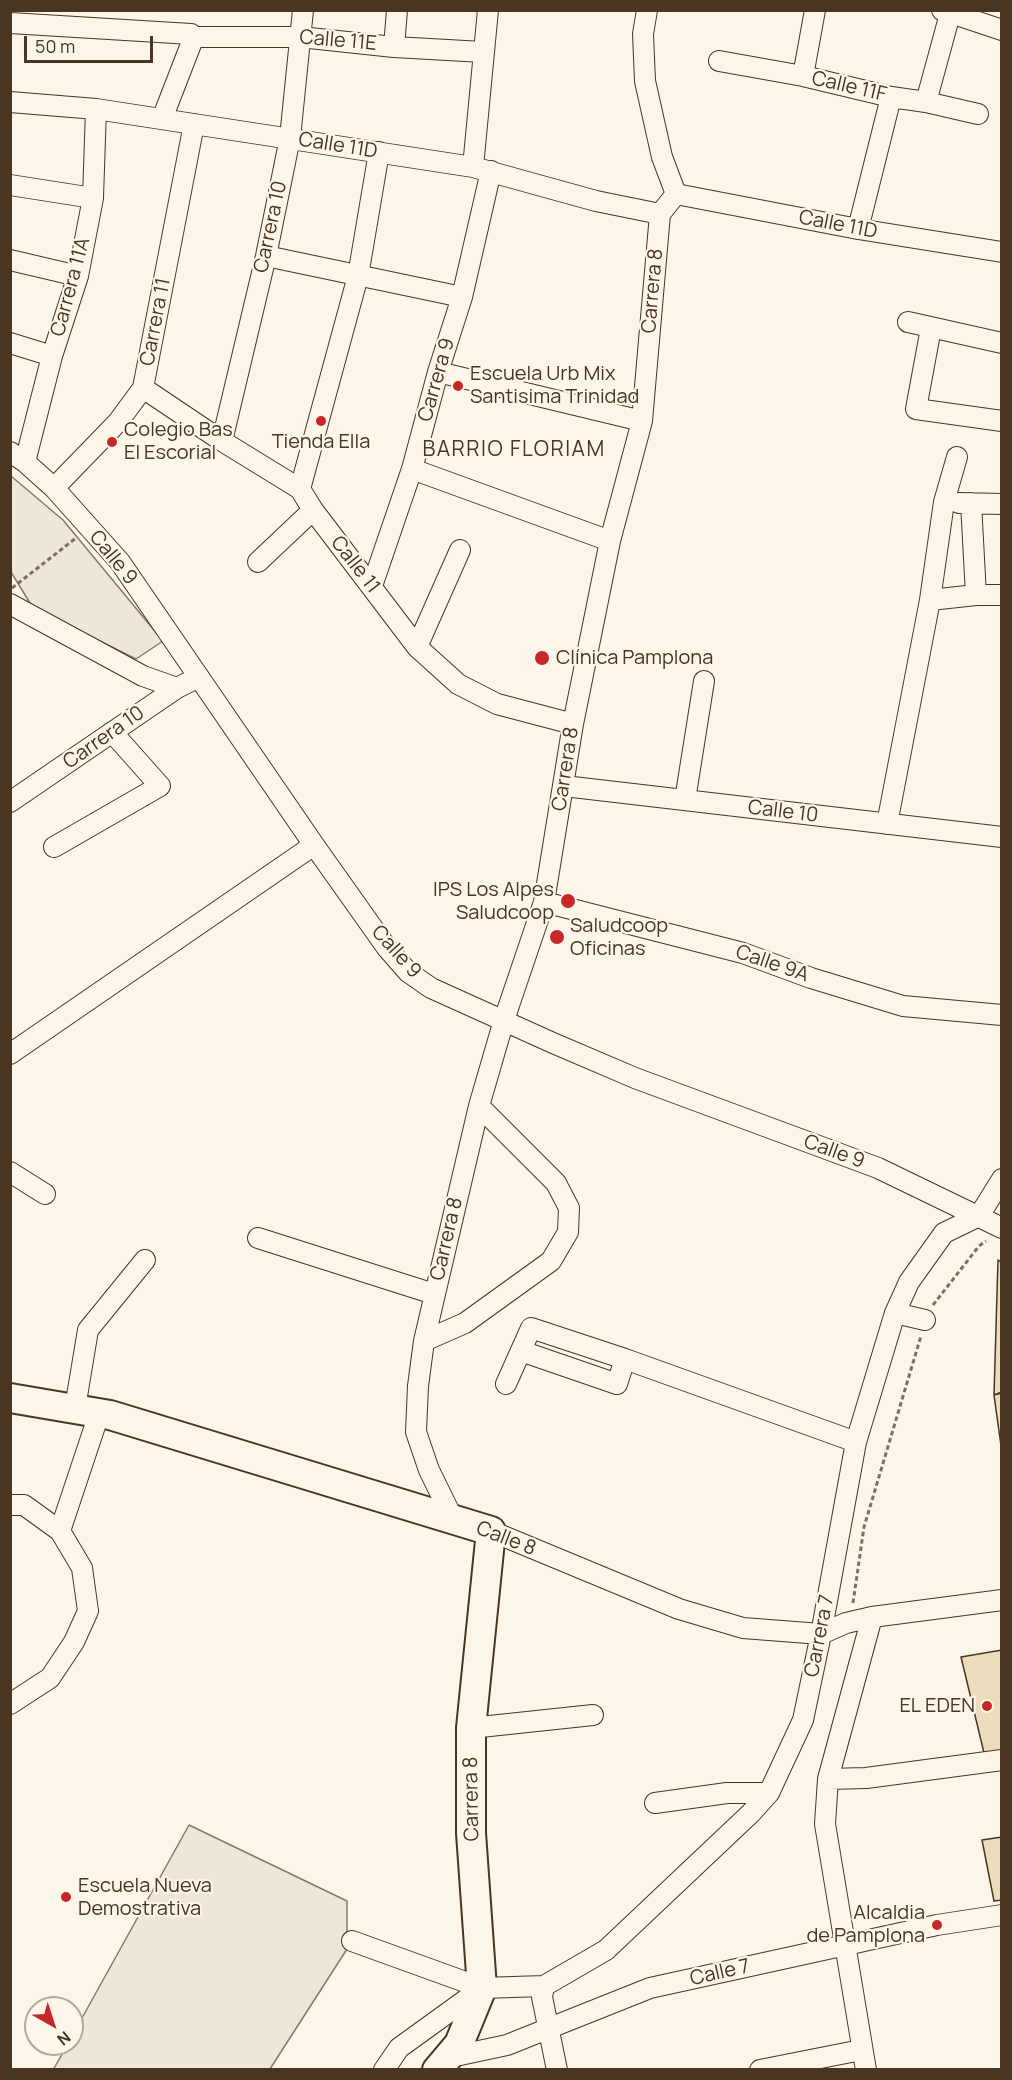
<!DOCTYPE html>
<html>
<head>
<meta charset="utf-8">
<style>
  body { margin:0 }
  #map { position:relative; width:1012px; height:2080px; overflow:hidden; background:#fbf6e9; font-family:Manrope,sans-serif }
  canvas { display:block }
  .frame { position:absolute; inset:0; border:12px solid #4a3520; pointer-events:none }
  .north { position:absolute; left:24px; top:1996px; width:60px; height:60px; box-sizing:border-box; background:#fbf6e9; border:2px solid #b4a999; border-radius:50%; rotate:141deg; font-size:16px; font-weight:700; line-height:24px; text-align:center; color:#4a3520 }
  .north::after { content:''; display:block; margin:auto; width:21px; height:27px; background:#c62828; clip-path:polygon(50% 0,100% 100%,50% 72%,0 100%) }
  .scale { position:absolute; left:24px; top:36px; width:129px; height:27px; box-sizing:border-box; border:3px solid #4a3520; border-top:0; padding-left:8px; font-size:18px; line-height:21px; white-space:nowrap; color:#4a3520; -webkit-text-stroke:4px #fbf6e9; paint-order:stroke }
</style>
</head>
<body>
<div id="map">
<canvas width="1012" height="2080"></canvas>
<div class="frame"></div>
<div class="north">N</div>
<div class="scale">50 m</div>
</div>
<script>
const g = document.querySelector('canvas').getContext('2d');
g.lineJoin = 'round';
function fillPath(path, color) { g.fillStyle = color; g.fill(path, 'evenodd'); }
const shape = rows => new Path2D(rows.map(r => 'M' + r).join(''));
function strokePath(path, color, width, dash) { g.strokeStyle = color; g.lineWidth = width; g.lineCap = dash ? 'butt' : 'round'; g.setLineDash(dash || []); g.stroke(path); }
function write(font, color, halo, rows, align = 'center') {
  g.font = font + ' Manrope,sans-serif'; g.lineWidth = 4.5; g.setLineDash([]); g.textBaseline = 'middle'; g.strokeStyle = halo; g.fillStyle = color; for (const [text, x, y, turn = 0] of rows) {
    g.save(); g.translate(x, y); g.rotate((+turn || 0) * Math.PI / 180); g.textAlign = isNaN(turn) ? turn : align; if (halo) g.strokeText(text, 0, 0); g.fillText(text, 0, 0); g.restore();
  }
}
const green = shape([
  [11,476,63,520,163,641,136,659,33,608,11,572,11,476],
  [189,1825,347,1901,347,1949,270,2069,53,2070,68,2044,72,2044,72,2036,189,1825]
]);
fillPath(green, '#ede6d9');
strokePath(green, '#887966', 1.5);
const building = shape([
  [998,1260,1002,1263,1002,1392,994,1395,998,1260],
  [1002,1393,1002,1453,994,1395,1002,1393],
  [1002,1650,1002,1756,985,1757,961,1657,1002,1650],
  [1002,1837,1002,1900,994,1901,982,1840,1002,1837]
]);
fillPath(building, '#ecdcbc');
strokePath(building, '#4a3520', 1.5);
const minor = shape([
  [647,10,643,34,645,81,662,157,676,194],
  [942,10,1002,30],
  [10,23,191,34,193,39,162,119],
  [193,37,300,37,394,47,483,52],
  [394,47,397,10],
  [719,61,803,76,891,97,926,102,978,114],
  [803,76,815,10],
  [10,102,96,109,473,167,596,201,660,214],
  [926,102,950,14],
  [473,167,488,10],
  [10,185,93,198],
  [676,194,858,229,1002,252],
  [858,229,891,97],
  [266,256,462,297],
  [10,260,78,276],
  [908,322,1002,343],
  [931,328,916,409,1002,421],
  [10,343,52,356],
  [438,372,642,421],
  [143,388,222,441,300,489,313,510,417,647,458,684,497,704,573,724],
  [222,441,266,256,290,138,303,10],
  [10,452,25,462,54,488,120,562,314,845,387,948,408,972,431,988,553,1043,635,1078,878,1168,1002,1228],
  [25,462,52,356,78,276,93,198,96,109],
  [412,469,610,541],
  [54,488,118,422,143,388,194,124],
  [300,489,358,276,379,152],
  [959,503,1002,504],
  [971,503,976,595],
  [258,562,313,510],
  [372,586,412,469,438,372,462,297,491,171],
  [930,600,976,595,1002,595],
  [10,604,143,676,177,688],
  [417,647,460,550],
  [564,786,1002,837],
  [685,800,704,681],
  [10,802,177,688,199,677],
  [887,824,930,600,944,502,957,457],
  [54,847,160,786,112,732],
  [544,902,743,953,811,978,903,1006,1002,1015],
  [10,1054,314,845],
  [10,1172,45,1194],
  [258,1238,434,1294],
  [895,1313,925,1320],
  [424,1341,465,1323,551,1261,568,1232,569,1208,556,1183,479,1106],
  [521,1351,617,1384,625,1359],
  [506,1384,531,1328,625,1359,856,1442],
  [75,1408,88,1330,145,1260],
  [10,1505,24,1505,60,1531,82,1568,88,1611,74,1642,50,1678,10,1704],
  [453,1519,429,1470,416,1432,418,1386,424,1341,479,1106,504,1020,544,902,573,724,610,541,642,421,660,214,676,194],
  [60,1531,99,1414],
  [491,1531,679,1609,743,1628,821,1634,846,1623,872,1617,1002,1600],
  [471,1728,593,1715],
  [828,1779,866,1778,1002,1760],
  [655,1803,727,1793,769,1793],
  [352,1941,482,1988,544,1986,606,1950,751,1813,769,1793,803,1720,821,1634,856,1442,895,1313,909,1282,944,1233,979,1216,1002,1179],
  [544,1986,542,1997,557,2070],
  [446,2058,507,2045,650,1988,937,1925,1002,1915],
  [384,2070,399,2048,482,1988],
  [760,2070,861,2050],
  [866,2070,825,1824,828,1779,872,1617]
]);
const highway = shape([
  [10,1398,110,1415,491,1531,471,1728,471,1833,482,1988,459,2044,437,2070]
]);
strokePath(minor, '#4a3520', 22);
strokePath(highway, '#4a3520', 32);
strokePath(shape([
  [12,588,76,538],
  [933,1305,979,1246,986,1241],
  [853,1603,864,1527,921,1336]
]), '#7f6f5c', 3, [4.5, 3]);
strokePath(minor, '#fbf6e9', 20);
strokePath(highway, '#fbf6e9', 28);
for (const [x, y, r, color] of [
  [458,386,6,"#c62828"],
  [321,421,6,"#c62828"],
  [112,442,6,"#c62828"],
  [542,658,8,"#c62828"],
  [568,901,8,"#c62828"],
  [557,937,8,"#c62828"],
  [987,1706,6,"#c62828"],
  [66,1897,6,"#c62828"],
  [937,1925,6,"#c62828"]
]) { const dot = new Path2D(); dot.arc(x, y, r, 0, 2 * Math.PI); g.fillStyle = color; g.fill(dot); strokePath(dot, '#fbf6e9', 2); }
write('20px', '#4a3520', '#fbf6e9', [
  ["Calle 11E",338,41,5],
  ["Calle 11F",849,87,13],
  ["Calle 11D",338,146,9],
  ["Calle 11D",838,225,11],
  ["Carrera 10",271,227,-78],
  ["Carrera 11A",71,287,-75],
  ["Carrera 8",653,291,-85],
  ["Carrera 11",156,322,-79],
  ["Carrera 9",437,380,-74],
  ["Calle 9",113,558,51],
  ["Calle 11",355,565,52],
  ["Carrera 10",104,738,-35],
  ["Carrera 8",566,769,-81],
  ["Calle 10",783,812,7],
  ["Calle 9",396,952,48],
  ["Calle 9A",772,964,19],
  ["Calle 9",834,1152,20],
  ["Carrera 8",447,1239,-77],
  ["Calle 8",506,1539,21],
  ["Carrera 7",820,1636,-79],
  ["Carrera 8",472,1799,-91],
  ["Calle 7",720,1973,-13]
]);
write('20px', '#4a3520', '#fbf6e9', [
  ["Escuela Urb Mix",470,374],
  ["Santisima Trinidad",470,397],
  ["Colegio Bas",124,430],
  ["El Escorial",124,453],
  ["Tienda Ella",321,442,"center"],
  ["Clínica Pamplona",556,658],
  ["IPS Los Alpes",554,890,"right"],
  ["Saludcoop",554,913,"right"],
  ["Saludcoop",570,926],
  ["Oficinas",570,949],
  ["EL EDEN",975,1706,"right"],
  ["Escuela Nueva",78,1886],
  ["Demostrativa",78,1909],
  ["Alcaldia",925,1913,"right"],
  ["de Pamplona",925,1936,"right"]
], 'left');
g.letterSpacing = '1.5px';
write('21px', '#4a3520', '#fbf6e9', [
  ["BARRIO FLORIAM",514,450]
]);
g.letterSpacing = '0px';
</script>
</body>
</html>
